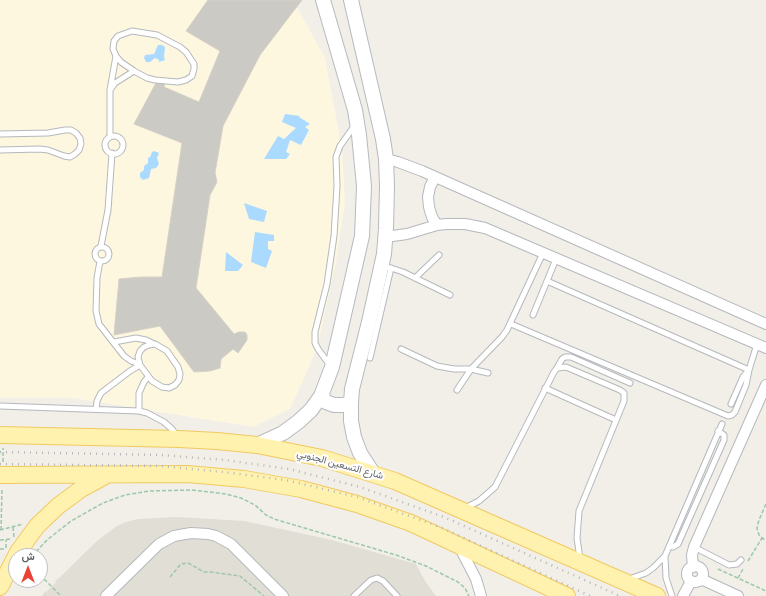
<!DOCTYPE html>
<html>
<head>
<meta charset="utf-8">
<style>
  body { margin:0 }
  #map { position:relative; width:766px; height:596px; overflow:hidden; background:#f1efe8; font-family:"Roboto Condensed",Vazirmatn,sans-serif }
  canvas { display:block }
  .north { position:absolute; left:8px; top:548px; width:40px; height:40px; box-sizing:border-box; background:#fff; border:1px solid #bfc1c3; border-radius:50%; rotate:0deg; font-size:11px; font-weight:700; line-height:16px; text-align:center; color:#5f6368 }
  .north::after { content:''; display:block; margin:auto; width:14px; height:18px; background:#ea4335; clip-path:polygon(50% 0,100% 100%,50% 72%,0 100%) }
</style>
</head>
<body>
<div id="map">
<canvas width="766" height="596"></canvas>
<div class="north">ش</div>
</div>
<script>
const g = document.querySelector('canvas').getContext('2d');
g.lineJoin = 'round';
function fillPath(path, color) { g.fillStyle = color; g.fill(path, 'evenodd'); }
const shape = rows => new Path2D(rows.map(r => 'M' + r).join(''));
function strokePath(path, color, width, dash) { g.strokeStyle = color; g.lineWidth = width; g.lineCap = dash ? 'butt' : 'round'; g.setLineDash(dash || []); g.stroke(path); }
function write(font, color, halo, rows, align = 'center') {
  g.font = font + ' "Roboto Condensed",Vazirmatn,sans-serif'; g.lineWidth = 4; g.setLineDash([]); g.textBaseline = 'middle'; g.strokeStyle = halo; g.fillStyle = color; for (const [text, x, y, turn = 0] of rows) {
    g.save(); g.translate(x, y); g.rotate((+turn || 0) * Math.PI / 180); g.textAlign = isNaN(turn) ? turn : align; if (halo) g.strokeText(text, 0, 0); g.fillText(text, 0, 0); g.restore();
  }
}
fillPath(shape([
  [0,0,293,0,325,58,342,149,345,202,336,262,317,349,290,409,253,427,73,398,0,398]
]), '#fef7e0');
fillPath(shape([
  [176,517,244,521,332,540,416,564,425,581,436,596,42,596,45,591,46,592,56,582,55,581,57,579,58,579,98,540,117,526,126,522,138,519]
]), '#e1ded6');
fillPath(shape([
  [158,45,162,45,165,47,164,57,165,60,159,62,159,60,155,58,150,62,146,62,144,58,145,55,154,54],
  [285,114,300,116,299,117,310,124,305,127,309,130,301,145,290,140,286,152,290,154,286,159,264,159,278,136,284,139,296,128,282,122],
  [154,151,159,153,157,158,159,164,156,168,151,169,149,178,143,180,140,177,140,173,144,170,144,166,148,163,148,158,150,157,152,152],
  [244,203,267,211,264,222,249,219],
  [255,232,274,235,274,241,268,241,268,249,272,251,266,268,251,262],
  [226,252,243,265,238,271,225,271]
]), '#aadaff');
const building = shape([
  [208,0,302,0,260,55,223,126,215,173,217,182,210,195,196,288,234,334,239,332,245,332,247,335,247,340,238,353,233,349,221,359,220,368,210,371,194,372,160,326,114,335,119,279,141,277,162,277,182,143,134,124,157,81,165,82,164,87,199,102,220,51,186,31,208,0]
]);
fillPath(building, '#cccac5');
strokePath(building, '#d6d1c6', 1);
const lane = shape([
  [132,31,157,35,180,47,186,52,194,64,194,69,192,76,186,80,178,82,155,80,147,78,134,71,121,62,116,56,113,49,114,41,118,36,132,31],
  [110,90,115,83,134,71],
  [0,134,48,133,65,130,71,130,76,133,80,138,81,144,79,150,75,154,70,157,64,156,48,150,39,149,0,150],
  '105 145a9 9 0 1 1 18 0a9 9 0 1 1-18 0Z',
  [110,137,110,90,116,56],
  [101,246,108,210,112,153],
  '95 254a7 7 0 1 1 14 0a7 7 0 1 1-14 0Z',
  [100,261,97,278,96,311,99,324,124,356,131,361,139,364],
  [388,267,403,272,450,295],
  [415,278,439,255],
  [547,281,749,370,743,377,731,404],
  [533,315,556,259],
  [511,324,728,416,732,415,735,412,746,385,749,370,757,344],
  [114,342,136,338,146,340,154,344],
  [155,344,167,351,178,367,180,374,179,380,175,385,169,388,162,387,152,381,140,365,138,357,140,351,144,347,149,345,155,344],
  [401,349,437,366,454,369,471,369,488,373],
  [370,358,391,268],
  [329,364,318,349,315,343,315,332,327,284,334,236,337,186,336,157,340,146,355,125],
  [557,368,562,359,565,357,571,357,630,383],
  [545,388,616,420],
  [457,390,471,369,502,337,507,330,543,253],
  [0,406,139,411,147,413,164,422,172,429,177,436],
  [96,409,97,401,101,393,130,371,140,365],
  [139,411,139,393,144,382,148,377],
  [465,508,479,501,495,487,554,372,557,368,566,367,620,390,624,393,624,401,579,511,577,538,580,559],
  [669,546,673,547,678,544,724,440,724,435,718,431],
  [694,547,729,565,737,564,741,560],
  [665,556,666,578,672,596],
  [629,579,646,573,653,568,665,556,722,424],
  [354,596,371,580,377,578,383,581,397,596]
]);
const street = shape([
  [386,159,398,162,422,171,766,324],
  [435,177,430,187,428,197,429,207,432,217,437,225],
  [385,237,407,234,437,225,446,224,465,224,485,228,766,348],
  [459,546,476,579,481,596],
  '687 574a8 8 0 1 1 16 0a8 8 0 1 1-16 0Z',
  [693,567,692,555,694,547,766,385],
  [701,579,738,596],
  [106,596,159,544,174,536,191,533,208,534,216,536,231,544,283,596],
  [683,596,691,581]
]);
const secondary = shape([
  [351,0,383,139,386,159,387,185,386,228,384,254,369,322,352,389,351,403,351,421,354,437,360,453,373,473],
  [321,396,326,402,334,405,343,405,351,403],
  [257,445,283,433,298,422,311,410,321,396,332,367,362,236,364,186,359,135,355,110,323,0]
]);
const primary = shape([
  [0,435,179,439,217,441,257,445,322,458,395,481,657,596],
  [0,475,187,474,244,479,301,489,357,504,411,523,567,596],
  [0,587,18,552,37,526,58,506,81,489,105,476]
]);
strokePath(lane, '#b5b8bc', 7);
strokePath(street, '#b5b8bc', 12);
strokePath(secondary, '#b6babf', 16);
strokePath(primary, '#f2c960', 18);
strokePath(shape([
  [3,462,3,448],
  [766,504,759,520,757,528,759,535,766,541],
  [13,527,14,537],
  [0,530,23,524],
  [1,530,2,488],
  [0,540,11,539],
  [6,548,6,540],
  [0,549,6,549],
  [32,556,47,540,71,521,103,503,125,495,149,491,192,490,226,494,241,498,255,505,266,515,274,519,396,555,426,566,458,582,465,588,469,596],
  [748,561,762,538],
  [718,569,766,591],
  [40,575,61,596],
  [170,577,181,564,188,563,204,572,211,572,240,576,264,596],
  [738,578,743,569]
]), '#9cc7a9', 1.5, [4, 2]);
strokePath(lane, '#fff', 5);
strokePath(street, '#fff', 10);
strokePath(secondary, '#fff', 14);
strokePath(primary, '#fff2af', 16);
strokePath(shape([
  [0,452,161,455,225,460,289,469,360,487,444,517,620,596],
  [0,464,161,466,223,472,286,480,357,497,440,527,590,596]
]), '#b6b7b8', 2.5, [1, 5]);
write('10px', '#5f6368', '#fff', [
  ["شارع التسعين الجنوبي",340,465,15]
]);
</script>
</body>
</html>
